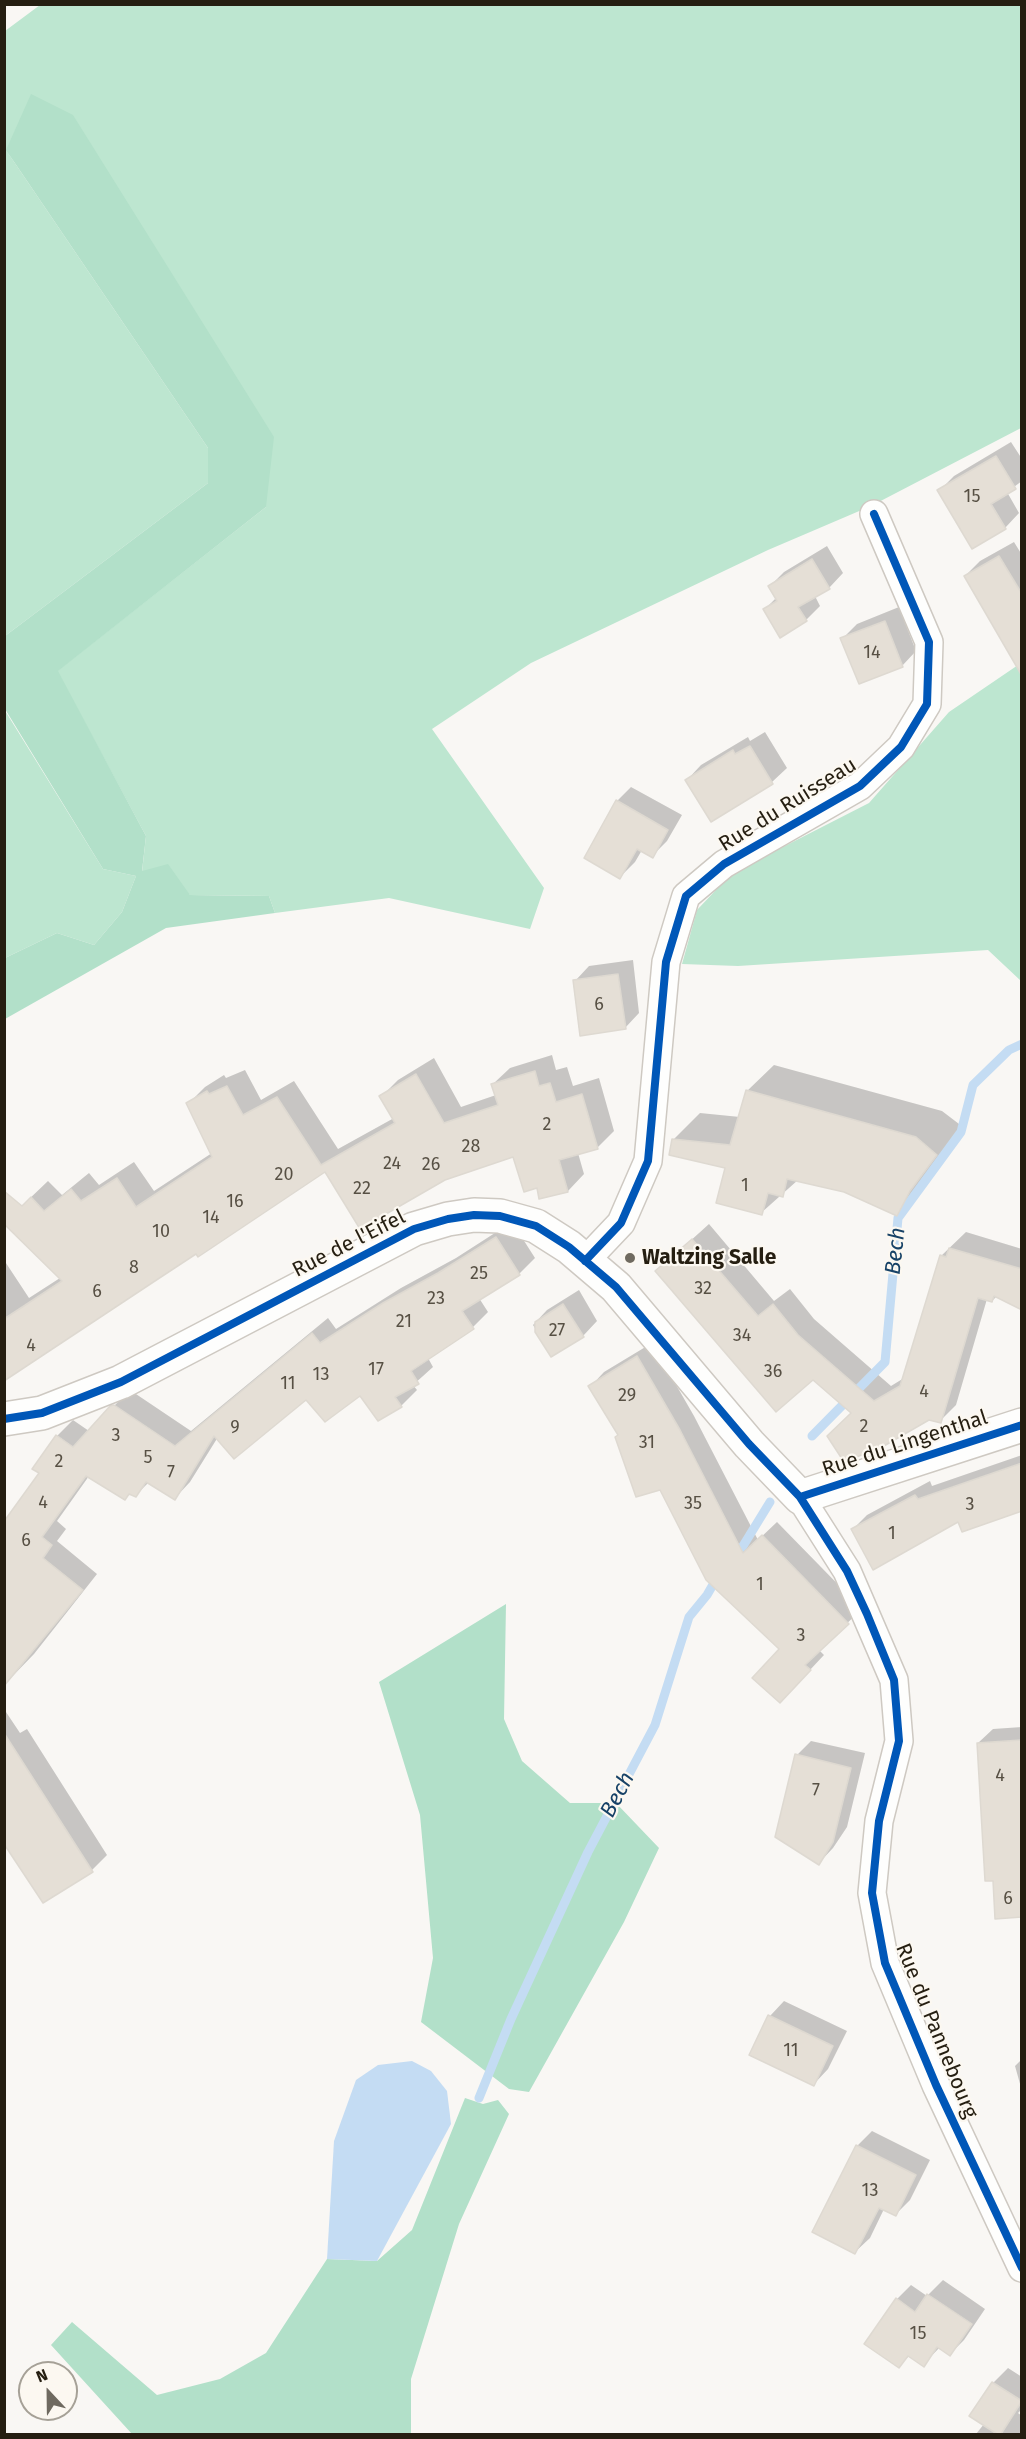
<!DOCTYPE html>
<html>
<head>
<meta charset="utf-8">
<style>
  body { margin:0 }
  #map { position:relative; width:1026px; height:2439px; overflow:hidden; background:#f9f7f4; font-family:"Fira Sans",sans-serif }
  canvas { display:block }
  .frame { position:absolute; inset:0; border:6px solid #251e11; pointer-events:none }
  .north { position:absolute; left:18px; top:2361px; width:60px; height:60px; box-sizing:border-box; background:#fcf8f1; border:2px solid #a6a197; border-radius:50%; rotate:338deg; font-size:16px; font-weight:700; line-height:24px; text-align:center; color:#251e11 }
  .north::after { content:''; display:block; margin:auto; width:21px; height:27px; background:#6f6a60; clip-path:polygon(50% 0,100% 100%,50% 72%,0 100%) }
</style>
</head>
<body>
<div id="map">
<canvas width="1026" height="2439"></canvas>
<div class="frame"></div>
<div class="north">N</div>
</div>
<script>
const g = document.querySelector('canvas').getContext('2d');
g.lineJoin = 'round';
function fillPath(path, color) { g.fillStyle = color; g.fill(path, 'evenodd'); }
const shape = rows => new Path2D(rows.map(r => 'M' + r).join(''));
function strokePath(path, color, width, dash) { g.strokeStyle = color; g.lineWidth = width; g.lineCap = dash ? 'butt' : 'round'; g.setLineDash(dash || []); g.stroke(path); }
function write(font, color, halo, rows, align = 'center') {
  g.font = font + ' "Fira Sans",sans-serif'; g.lineWidth = 4.5; g.setLineDash([]); g.textBaseline = 'middle'; g.strokeStyle = halo; g.fillStyle = color; for (const [text, x, y, turn = 0] of rows) {
    g.save(); g.translate(x, y); g.rotate((+turn || 0) * Math.PI / 180); g.textAlign = isNaN(turn) ? turn : align; if (halo) g.strokeText(text, 0, 0); g.fillText(text, 0, 0); g.restore();
  }
}
fillPath(shape([
  [40,5,1021,5,1021,428,871,506,768,550,531,663,432,729,544,888,530,929,389,898,275,913,269,896,190,895,142,872,146,836,57,671,266,507,6,150,208,448,208,483,5,636,5,31],
  [1021,663,1021,981,988,950,738,966,682,964,697,910,732,873,869,803,949,712],
  [4,709,103,869,136,876,122,912,94,945,57,933,5,958]
]), '#bde6d0');
fillPath(shape([
  [31,94,73,115,274,437,266,507,58,671,146,836,142,871,168,864,190,895,269,896,275,913,166,928,5,1019,5,958,57,933,94,945,122,912,136,876,103,869,5,709,5,636,208,483,208,448,6,150],
  [506,1604,504,1719,522,1761,570,1803,616,1803,659,1848,624,1922,529,2092,509,2089,421,2022,433,1958,420,1815,379,1682],
  [465,2098,483,2104,498,2100,509,2114,459,2224,411,2379,411,2434,132,2434,51,2345,72,2322,157,2395,220,2379,266,2353,327,2259,377,2261,412,2230]
]), '#b2e0c9');
fillPath(shape([
  [412,2061,431,2071,447,2091,451,2124,377,2261,327,2259,334,2141,356,2080,378,2065]
]), '#c4dcf3');
fillPath(shape([
  [1011,442,1022,459,1022,481,1007,492,1019,513,1005,528,939,491,954,476],
  [1014,542,1022,555,1022,636,965,576,980,561],
  [827,546,843,573,829,588,815,596,820,606,806,620,765,609,776,598,770,586,784,572],
  [899,607,916,651,902,666,842,639,857,624],
  [765,732,787,768,772,782,711,820,687,780,701,765,748,737,750,741],
  [631,787,682,815,667,841,652,856,642,850,635,862,620,877,617,801],
  [633,960,639,1013,625,1028,575,981,589,966],
  [552,1055,556,1070,567,1067,573,1086,599,1078,614,1131,597,1148,578,1153,584,1174,568,1191,538,1186,514,1155,444,1179,326,1170,197,1252,4,1363,4,1260,29,1298,60,1278,5,1222,48,1181,62,1195,89,1173,99,1185,134,1162,154,1191,212,1153,188,1104,205,1087,224,1075,226,1078,245,1070,261,1100,294,1081,338,1149,394,1118,381,1097,398,1080,434,1058,461,1107,496,1095,493,1084,510,1068],
  [774,1065,942,1111,963,1127,936,1162,924,1188,897,1214,845,1191,798,1180,761,1213,727,1167,673,1140,700,1113,740,1117,747,1091],
  [512,1222,535,1258,519,1274,479,1298,488,1312,473,1327,428,1358,433,1367,413,1385,417,1390,401,1406,360,1394,307,1397,218,1437,190,1482,175,1498,149,1482,136,1495,131,1493,125,1498,89,1476,57,1521,66,1529,57,1541,97,1574,34,1654,4,1685,4,1521,41,1473,34,1468,57,1436,73,1420,89,1431,130,1390,191,1431,328,1318,336,1329,401,1288,456,1258],
  [709,1224,774,1301,790,1289,814,1319,891,1386,904,1378,941,1256,966,1232,1022,1249,1022,1308,997,1296,992,1301,987,1299,956,1405,940,1421,853,1413,813,1378,657,1271],
  [579,1290,597,1321,583,1336,551,1355,533,1325,547,1310],
  [652,1343,694,1416,758,1540,777,1522,862,1609,819,1650,824,1655,794,1687,781,1648,620,1434,590,1387,604,1372],
  [1022,1455,1022,1511,959,1520,853,1529,867,1515,930,1481,932,1486],
  [4,1709,20,1733,27,1729,107,1855,92,1870,4,1841],
  [1022,1727,1022,1916,994,1879,978,1743,993,1729],
  [811,1741,865,1753,847,1827,833,1848,819,1863,797,1755],
  [784,2001,847,2031,828,2069,814,2084,751,2054,770,2016],
  [1022,2059,1022,2091,1015,2066],
  [872,2131,930,2160,910,2200,896,2214,884,2209,870,2238,855,2252,857,2146],
  [943,2280,985,2309,964,2340,950,2354,940,2347,923,2365,910,2355,899,2366,897,2299,911,2285,927,2296],
  [1008,2368,1022,2377,1022,2409,1018,2413,1022,2416,1022,2434,976,2434,984,2424,971,2415,993,2383]
]), '#0003');
strokePath(shape([
  [812,1436,885,1362,898,1218,961,1132,973,1085,1009,1050,1022,1044],
  [733,1555,743,1546,770,1502],
  [479,2098,511,2019,588,1852,655,1725,689,1617,707,1595,718,1576]
]), '#c4dcf3', 9);
const building = shape([
  [996,456,1016,489,991,504,1006,529,972,549,937,490,996,456],
  [999,556,1022,594,1022,676,964,576,999,556],
  [812,559,830,589,798,607,807,621,780,638,763,609,777,601,768,586,812,559],
  [885,621,903,667,859,684,840,638,885,621],
  [750,746,773,784,711,822,685,780,733,750,735,754,750,746],
  [616,800,668,830,653,858,637,849,620,879,584,858,616,800],
  [618,974,626,1029,580,1036,573,980,618,974],
  [535,1071,539,1086,550,1083,556,1102,582,1094,598,1149,559,1160,568,1192,539,1199,537,1188,524,1192,513,1157,445,1180,360,1229,325,1172,198,1257,196,1254,161,1277,4,1381,4,1319,62,1281,4,1224,4,1191,22,1206,31,1197,44,1211,71,1189,81,1201,117,1178,136,1207,212,1157,186,1103,207,1091,209,1094,227,1086,243,1115,277,1097,321,1165,395,1123,379,1096,416,1074,444,1123,498,1105,491,1084,535,1071],
  [746,1090,916,1137,937,1155,910,1191,897,1216,844,1192,787,1179,783,1197,768,1193,762,1215,716,1203,725,1168,669,1155,672,1139,730,1145,746,1090],
  [496,1237,520,1275,462,1311,474,1329,411,1371,419,1384,395,1397,402,1407,378,1421,360,1396,325,1422,306,1400,234,1459,214,1436,175,1500,146,1482,136,1497,129,1494,125,1500,86,1476,42,1537,52,1545,43,1558,83,1590,4,1686,5,1520,39,1473,32,1469,56,1435,73,1447,110,1406,114,1405,175,1446,312,1333,320,1343,383,1303,438,1273,496,1237],
  [692,1239,758,1316,773,1304,798,1335,874,1401,900,1386,940,1255,946,1257,949,1248,1022,1269,1022,1310,994,1296,992,1302,978,1298,941,1423,929,1420,870,1454,869,1452,844,1462,827,1436,851,1413,813,1380,776,1412,655,1271,692,1239],
  [563,1304,584,1337,551,1357,535,1332,535,1322,563,1304],
  [637,1356,680,1430,743,1553,762,1535,849,1624,805,1665,811,1670,780,1703,752,1678,779,1649,706,1580,660,1490,636,1497,615,1437,618,1435,588,1386,637,1356],
  [1022,1463,1022,1511,962,1532,958,1522,873,1570,851,1529,915,1495,918,1499,1022,1463],
  [4,1733,93,1872,43,1903,4,1844,4,1733],
  [1022,1740,1022,1917,995,1919,993,1881,985,1881,977,1743,1022,1740],
  [795,1754,851,1768,833,1842,819,1865,775,1837,795,1754],
  [768,2015,833,2046,814,2086,749,2055,768,2015],
  [856,2145,916,2175,896,2216,879,2208,855,2254,812,2232,856,2145],
  [927,2294,972,2324,950,2356,937,2347,924,2367,908,2356,899,2368,864,2344,896,2298,915,2312,927,2294],
  [992,2382,1022,2401,1001,2434,997,2434,969,2416,992,2382]
]);
fillPath(building, '#e5dfd6');
strokePath(building, '#ded9d1', 1.5);
const minor = shape([
  [585,1261,621,1223,648,1161,666,962,686,896,724,864,860,786,901,747,927,704,929,642,874,514],
  [800,1497,847,1571,894,1680,899,1741,879,1821,872,1893,885,1963,936,2085,1022,2268]
]);
const tertiary = shape([
  [4,1419,42,1413,121,1382,414,1229,448,1219,474,1215,500,1216,536,1226,569,1247,616,1287,749,1444,800,1497,1022,1425]
]);
strokePath(minor, '#cec9c2', 30);
strokePath(tertiary, '#cec9c2', 36);
strokePath(minor, '#fefefd', 27);
strokePath(tertiary, '#fefefd', 33);
strokePath(shape([
  [585,1261,621,1223,648,1161,666,962,686,896,724,864,860,786,901,747,927,704,929,642,874,514],
  [4,1419,42,1413,121,1382,414,1229,448,1219,474,1215,500,1216,536,1226,569,1247,616,1287,749,1444,800,1497,847,1571,867,1614,894,1680,899,1741,879,1821,872,1893,885,1963,936,2085,1022,2268],
  [800,1497,1022,1425]
]), '#0057b8', 8);
for (const [x, y, r, color] of [
  [630,1258,6,"#6f6a60"]
]) { const dot = new Path2D(); dot.arc(x, y, r, 0, 2 * Math.PI); g.fillStyle = color; g.fill(dot); strokePath(dot, '#fcf8f1', 2); }
write('18px', '#575044', null, [
  ["15",972,497],
  ["14",872,653],
  ["6",599,1005],
  ["2",547,1125],
  ["28",471,1147],
  ["24",392,1164],
  ["26",431,1165],
  ["20",284,1175],
  ["1",745,1186],
  ["22",362,1189],
  ["16",235,1202],
  ["14",211,1218],
  ["10",161,1232],
  ["8",134,1268],
  ["25",479,1274],
  ["32",703,1289],
  ["6",97,1292],
  ["23",436,1299],
  ["21",404,1322],
  ["27",557,1331],
  ["34",742,1336],
  ["4",31,1346],
  ["17",376,1370],
  ["36",773,1372],
  ["13",321,1375],
  ["11",288,1384],
  ["4",924,1392],
  ["29",627,1396],
  ["2",864,1427],
  ["9",235,1428],
  ["3",116,1436],
  ["31",647,1443],
  ["5",148,1458],
  ["2",59,1462],
  ["7",171,1473],
  ["4",43,1503],
  ["35",693,1504],
  ["3",970,1505],
  ["1",892,1534],
  ["6",26,1541],
  ["1",760,1585],
  ["3",801,1636],
  ["4",1000,1776],
  ["7",816,1791],
  ["6",1008,1899],
  ["11",791,2051],
  ["13",870,2191],
  ["15",918,2334]
]);
write('21px', '#251e11', '#fcf8f1', [
  ["Rue du Ruisseau",788,805,-32],
  ["Rue de l'Eifel",349,1244,-27],
  ["Rue du Lingenthal",905,1444,-18],
  ["Rue du Pannebourg",936,2031,68]
]);
write('bold 21px', '#251e11', '#fcf8f1', [
  ["Waltzing Salle",642,1258]
], 'left');
write('italic 22px', '#174267', '#fcf8f1', [
  ["Bech",896,1251,-84],
  ["Bech",618,1795,-62]
]);
</script>
</body>
</html>
